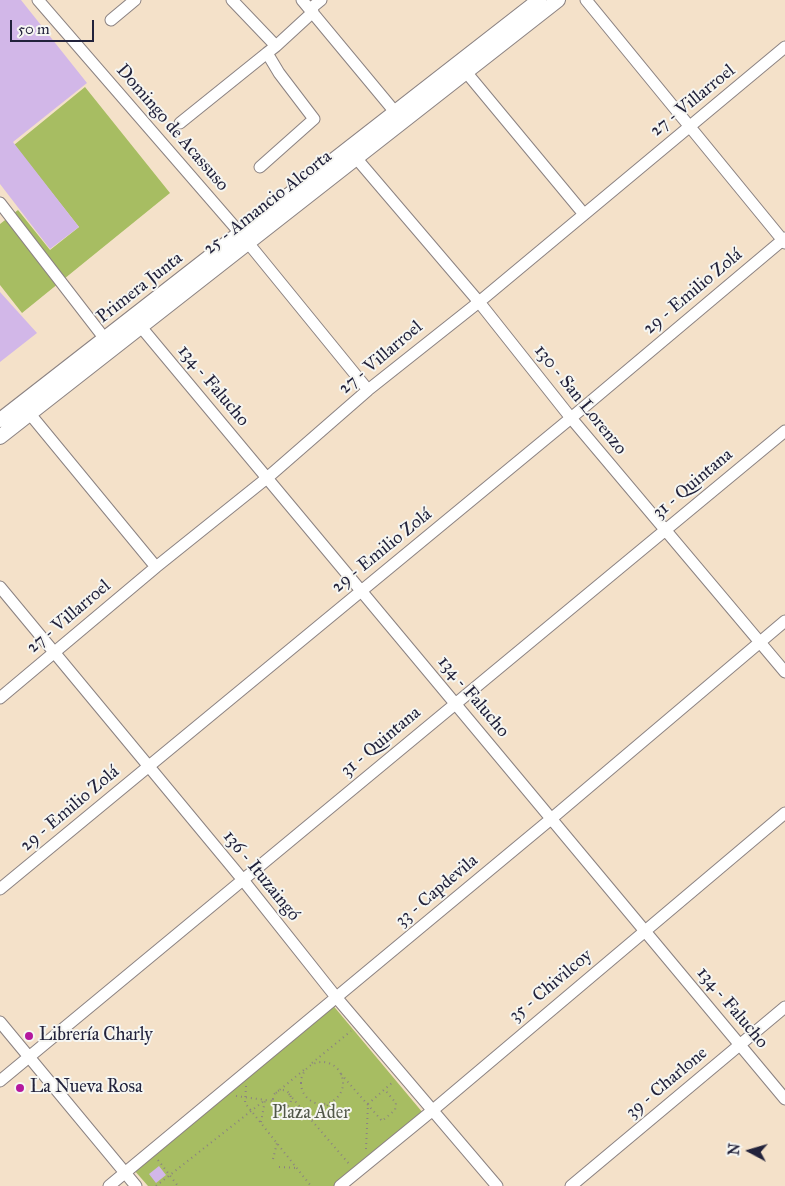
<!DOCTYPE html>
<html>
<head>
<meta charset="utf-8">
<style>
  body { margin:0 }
  #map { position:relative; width:785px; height:1186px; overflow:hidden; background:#f4e1c9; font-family:"IM FELL Great Primer",serif }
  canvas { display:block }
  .north { position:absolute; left:725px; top:1126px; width:50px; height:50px; -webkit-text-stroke:4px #f6f6f2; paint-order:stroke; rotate:276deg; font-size:14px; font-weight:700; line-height:20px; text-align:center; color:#22223b }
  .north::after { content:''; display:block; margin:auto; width:18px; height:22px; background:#22223b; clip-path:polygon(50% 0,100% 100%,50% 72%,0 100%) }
  .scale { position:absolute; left:10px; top:20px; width:84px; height:22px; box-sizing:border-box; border:2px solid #22223b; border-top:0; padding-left:6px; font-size:15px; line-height:18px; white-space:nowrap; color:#22223b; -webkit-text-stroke:4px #f6f6f2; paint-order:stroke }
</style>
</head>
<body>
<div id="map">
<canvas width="785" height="1186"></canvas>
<div class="north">N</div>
<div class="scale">50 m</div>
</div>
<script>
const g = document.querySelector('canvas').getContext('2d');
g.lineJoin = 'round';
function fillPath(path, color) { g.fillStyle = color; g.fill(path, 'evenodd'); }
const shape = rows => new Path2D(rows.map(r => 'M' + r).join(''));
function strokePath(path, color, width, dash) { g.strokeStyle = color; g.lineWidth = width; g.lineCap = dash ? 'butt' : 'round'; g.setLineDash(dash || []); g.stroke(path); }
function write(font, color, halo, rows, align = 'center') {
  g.font = font + ' "IM FELL Great Primer",serif'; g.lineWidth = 4; g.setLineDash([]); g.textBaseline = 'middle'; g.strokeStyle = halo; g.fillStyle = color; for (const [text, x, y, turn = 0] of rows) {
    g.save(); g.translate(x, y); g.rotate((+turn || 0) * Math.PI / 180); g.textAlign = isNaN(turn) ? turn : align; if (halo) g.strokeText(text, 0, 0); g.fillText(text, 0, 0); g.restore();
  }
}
fillPath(shape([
  [85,87,170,193,22,313,0,285,0,224,18,210,50,250,79,227,14,145],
  [331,1003,423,1113,337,1186,148,1186,134,1170]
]), '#a7bd62');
fillPath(shape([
  [0,0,21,0,87,83,13,142,79,227,50,249,0,184],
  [0,292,37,333,0,362],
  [159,1166,166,1175,156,1183,149,1174]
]), '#d2b7e8');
const minor = shape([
  [38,0,240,233,368,390],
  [232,0,276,46,313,12],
  [302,0,400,118],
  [586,0,785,243],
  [310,9,321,0],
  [111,20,135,0],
  [461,66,583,213],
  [180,123,267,53],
  [351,152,479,302,571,418,785,672],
  [260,167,314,119,279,73,267,53,276,46],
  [0,203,105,339],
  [136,321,785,1099],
  [25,408,156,567],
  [0,587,243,880,336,997,497,1186],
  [0,698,156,567,267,478,368,390,479,302,785,47],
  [0,889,571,418,785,238],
  [0,1022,136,1186],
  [0,1081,785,431],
  [109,1186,551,819,785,621],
  [340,1186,433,1110,785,813],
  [571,1186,785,1007]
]);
const major = shape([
  [0,420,539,0],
  [0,437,558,0]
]);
strokePath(minor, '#8b8282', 13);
strokePath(major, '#8b8282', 16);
strokePath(shape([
  '301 1083a21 21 0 1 1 42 0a21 21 0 1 1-42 0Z',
  [312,1063,351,1031],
  [341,1074,382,1121,395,1110,396,1103,385,1090],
  [246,1086,245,1103,311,1186],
  '273 1099a9 9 0 1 1 18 0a9 9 0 1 1-18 0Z',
  [276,1093,305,1069],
  [289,1094,350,1165],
  [236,1096,273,1101],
  [312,1119,329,1104],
  [261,1122,265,1100],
  [366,1149,368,1104,394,1081],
  [273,1159,277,1143],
  [158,1160,178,1186],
  [279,1167,297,1168],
  [156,1186,265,1100]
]), '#8b8282', 2, [1, 4]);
strokePath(minor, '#fff', 11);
strokePath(major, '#fff', 14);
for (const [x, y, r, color] of [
  [29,1036,5,"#b5179e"],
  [20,1088,5,"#b5179e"]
]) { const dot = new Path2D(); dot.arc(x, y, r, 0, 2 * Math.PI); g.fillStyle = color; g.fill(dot); strokePath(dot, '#f6f6f2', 2); }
write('18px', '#22223b', '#f6f6f2', [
  ["27 - Villarroel",693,101,-39],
  ["Domingo de Acassuso",172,128,49],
  ["25 - Amancio Alcorta",268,203,-38],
  ["Primera Junta",140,288,-38],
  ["29 - Emilio Zolá",693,292,-40],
  ["27 - Villarroel",381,358,-40],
  ["134 - Falucho",213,386,50],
  ["130 - San Lorenzo",580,400,51],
  ["31 - Quintana",693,484,-40],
  ["29 - Emilio Zolá",382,551,-39],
  ["27 - Villarroel",69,617,-40],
  ["134 - Falucho",473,697,50],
  ["31 - Quintana",381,742,-40],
  ["29 - Emilio Zolá",70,809,-40],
  ["136 - Ituzaingó",261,876,51],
  ["33 - Capdevila",437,891,-40],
  ["35 - Chivilcoy",551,986,-40],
  ["134 - Falucho",732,1008,50],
  ["39 - Charlone",667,1083,-40]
]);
write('18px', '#22223b', '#f6f6f2', [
  ["Librería Charly",39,1036],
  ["La Nueva Rosa",30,1088]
], 'left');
write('18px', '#515849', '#f6f6f2', [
  ["Plaza Ader",311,1114]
]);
</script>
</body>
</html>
